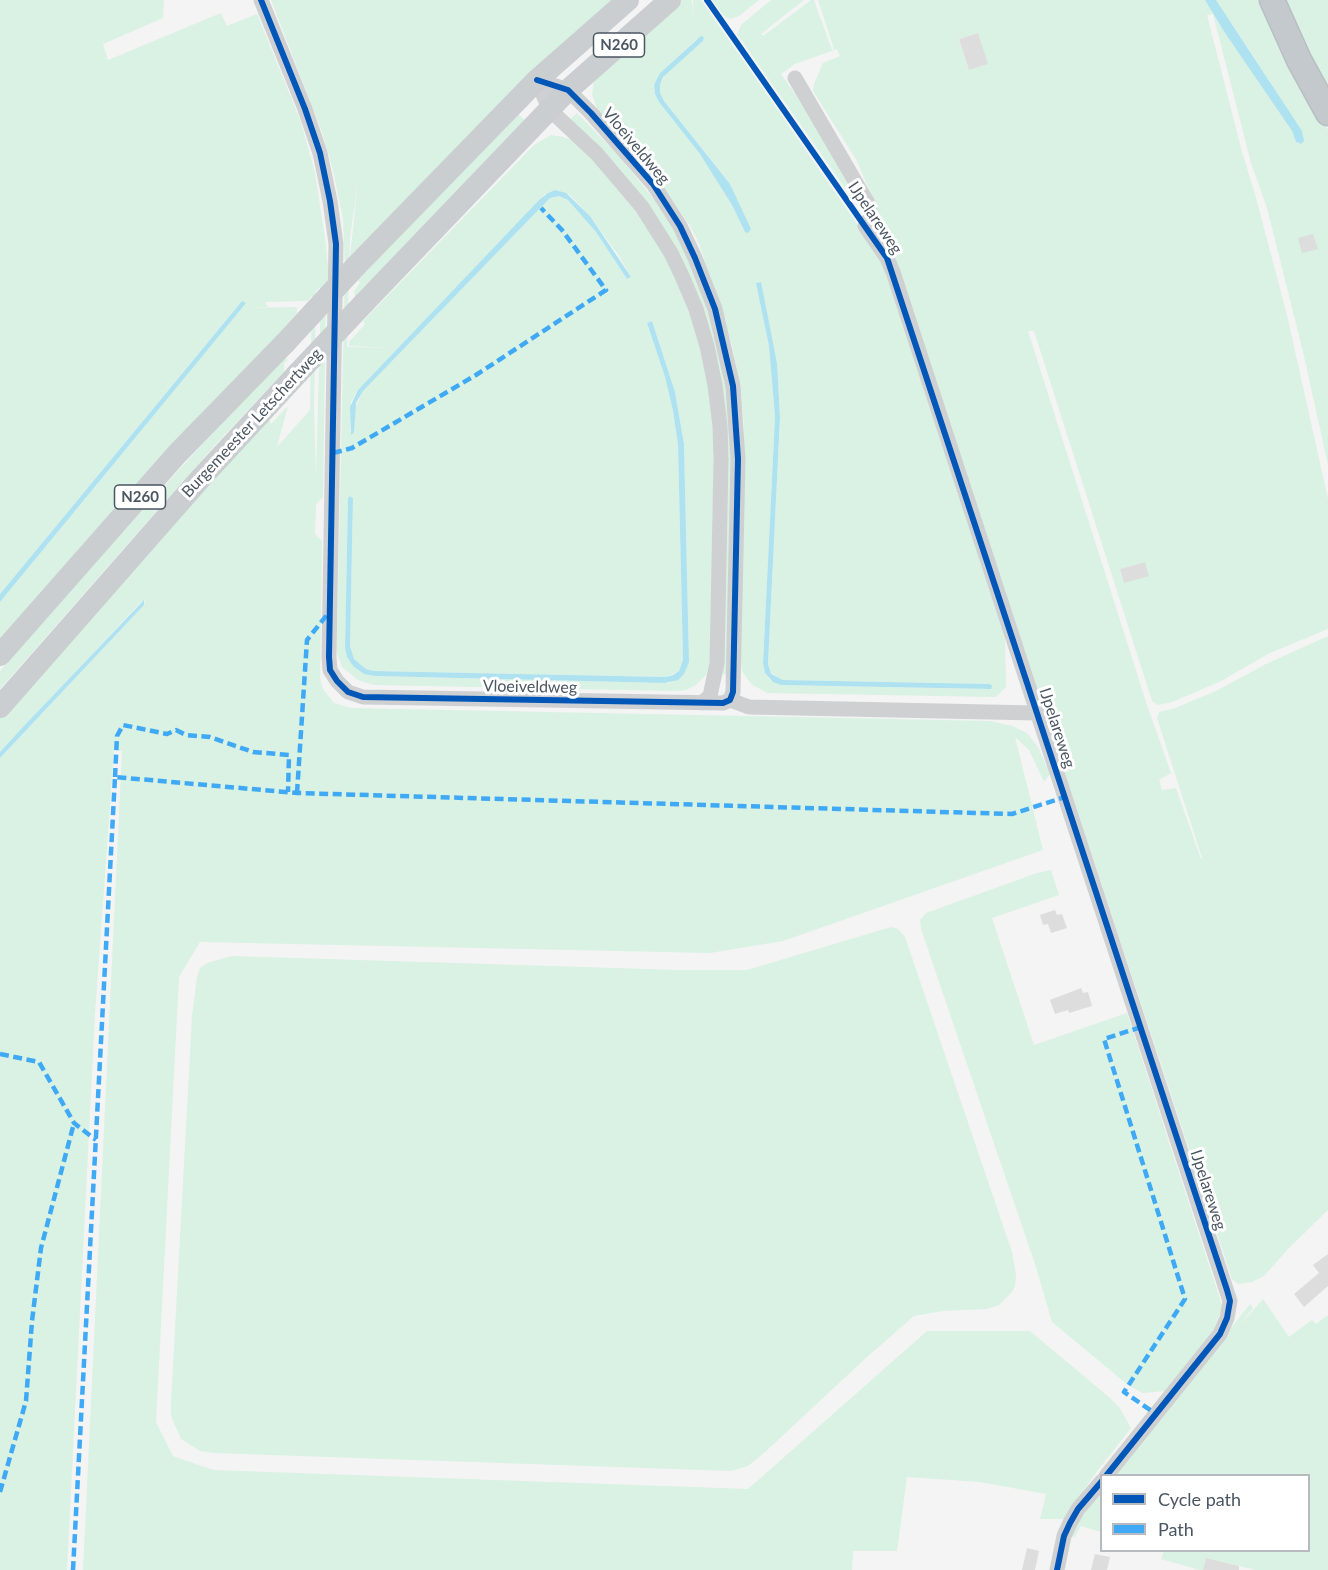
<!DOCTYPE html>
<html>
<head>
<meta charset="utf-8">
<style>
  body { margin:0 }
  #map { position:relative; width:1328px; height:1570px; overflow:hidden; background:#f4f4f4; font-family:Lato,sans-serif }
  canvas { display:block }
  .legend { position:absolute; left:1100px; top:1474px; width:210px; height:78px; box-sizing:border-box; background:#fff; border:2px solid #b7bbc0; margin:0; padding:8px 10px; list-style:none; font-size:18px; color:#4a5661 }
  .legend li { display:flex; align-items:center; gap:12px; height:30px }
  .legend b { width:30px; border:2px solid #b7bbc0 }
</style>
</head>
<body>
<div id="map">
<canvas width="1328" height="1570"></canvas>
<ul class="legend">
<li><b style="height:8px;background:#0057b8"></b>Cycle path</li>
<li><b style="height:8px;background:#3fa9f5"></b>Path</li>
</ul>
</div>
<script>
const g = document.querySelector('canvas').getContext('2d');
g.lineJoin = 'round';
function fillPath(path, color) { g.fillStyle = color; g.fill(path, 'evenodd'); }
const shape = rows => new Path2D(rows.map(r => 'M' + r).join(''));
function strokePath(path, color, width, dash) { g.strokeStyle = color; g.lineWidth = width; g.lineCap = dash ? 'butt' : 'round'; g.setLineDash(dash || []); g.stroke(path); }
function write(font, color, halo, rows, align = 'center') {
  g.font = font + ' Lato,sans-serif'; g.lineWidth = 6; g.setLineDash([]); g.textBaseline = 'middle'; g.strokeStyle = halo; g.fillStyle = color; for (const [text, x, y, turn = 0] of rows) {
    g.save(); g.translate(x, y); g.rotate((+turn || 0) * Math.PI / 180); g.textAlign = isNaN(turn) ? turn : align; if (halo) g.strokeText(text, 0, 0); g.fillText(text, 0, 0); g.restore();
  }
}
fillPath(shape([
  [0,0,164,0,163,18,103,44,108,60,221,13,227,26,257,14,301,122,315,173,325,238,329,277,326,284,323,497,316,504,315,534,322,541,320,678,323,689,334,703,351,708,990,721,1012,726,1027,733,1038,747,1050,774,1044,782,1029,750,1015,737,1043,850,783,941,710,953,200,942,179,977,156,1422,173,1456,213,1470,748,1489,927,1331,1030,1331,1110,1398,1119,1407,1131,1428,1095,1474,1064,1519,1040,1519,1046,1494,980,1482,907,1477,897,1551,853,1551,852,1570,83,1570,122,751,114,750,95,1014,67,1570,0,1570,0,758,144,605,145,601,141,602,0,752,0,713,268,418,271,424,288,406,277,447,310,410,312,296,307,301,265,302,268,307,245,308,297,307,297,313,0,647,0,602,245,303,242,301,202,349,0,594],
  [320,287,320,332,316,477,314,406,316,291],
  [271,0,612,0,350,256,358,182,350,237,347,347,396,348,349,346,349,342,365,324,363,321,534,145,551,135,563,137,575,141,597,162,647,225,675,274,693,321,707,375,714,438,710,661,706,675,696,685,686,690,677,691,373,685,358,680,342,667,337,653,337,640,345,268,343,219,333,170,322,132],
  [555,190,570,195,590,216,619,256,631,277,627,279,596,232,568,200,559,196,550,198,363,391,355,408,354,432,350,432,351,402,358,390,544,195],
  [652,321,675,392,684,444,689,662,670,683,665,683,375,676,361,672,354,667,345,647,348,498,350,496,353,498,350,646,354,659,366,669,374,671,666,677,679,671,683,660,678,445,673,411,665,377,647,323],
  [682,0,691,0,692,2,694,20,693,0,701,0,878,254,885,271,1005,637,1006,687,996,697,767,693,751,684,742,671,741,661,744,424,740,385,732,345,699,243,690,226,647,164,598,111,592,94,594,81],
  [704,37,703,41,665,74,660,85,660,93,664,101,730,184,751,230,745,232,732,205,715,177,700,154,659,102,654,90,660,73,697,39],
  [760,282,777,363,780,417,768,664,771,674,783,680,990,684,988,689,781,685,770,680,765,673,763,663,775,417,769,346,757,283],
  [712,0,759,0,739,16,731,19,725,17],
  [771,0,804,0,761,34,763,36,811,0,814,0,832,50,834,49,818,0,1205,0,1225,33,1292,131,1296,142,1300,144,1303,142,1272,85,1216,0,1259,0,1328,130,1328,465,1304,356,1267,208,1251,163,1213,14,1207,15,1242,152,1255,194,1287,315,1328,499,1328,629,1270,653,1219,682,1172,702,1158,705,1152,701,1034,331,1028,331,1147,705,1171,773,1159,780,1162,790,1176,788,1201,859,1202,858,1157,718,1159,712,1175,708,1216,691,1266,664,1328,636,1328,1210,1288,1249,1264,1276,1252,1282,1238,1284,1232,1279,894,256,876,225,878,211,857,161,813,91,814,84,823,63,840,56,837,49,795,64,781,74,807,111,862,207,861,211,737,34,741,25],
  [978,33,987,64,969,70,959,39],
  [1145,562,1149,575,1124,583,1120,569],
  [1278,0,1328,0,1328,95],
  [577,113,619,156,655,201,676,233,701,284,733,413,731,675,720,674,724,462,686,275,569,120],
  [519,115,526,121,355,297,354,291,360,283,358,280,354,284,514,117],
  [290,348,286,358,288,360,284,363,284,372,215,445,0,689,0,671,118,537],
  [1051,870,1059,895,992,918,1034,1045,1127,1013,1220,1299,1222,1307,1213,1332,1165,1391,1143,1393,1128,1385,1052,1322,1035,1264,921,929,920,920,926,913,1037,873],
  [891,927,898,929,905,937,1012,1252,1016,1275,1015,1286,1012,1292,999,1305,987,1309,943,1311,914,1316,867,1357,764,1453,748,1466,731,1471,214,1453,200,1451,181,1439,171,1416,171,1403,192,1016,197,977,200,968,207,963,232,956,679,970,747,970],
  [1263,1299,1289,1337,1312,1320,1316,1324,1328,1315,1328,1570,1256,1570,1206,1558,1203,1570,1200,1570,1161,1559,1164,1551,1308,1550,1308,1476,1114,1476,1250,1304,1253,1308,1240,1325],
  [1101,1491,1101,1532,1081,1526,1074,1538,1072,1536,1076,1525]
]), '#d9f2e3');
fillPath(shape([
  [1205,0,1216,0,1302,131,1304,141,1301,144,1296,142,1292,131,1225,33],
  [701,36,704,37,703,41,663,77,660,85,660,93,664,101,730,184,751,229,748,233,745,232,732,205,700,154,659,102,655,94,654,85,660,73],
  [555,190,566,193,590,216,631,277,627,279,596,232,568,200,559,196,550,198,363,391,356,403,354,432,351,435,350,407,358,390,539,200,548,193],
  [761,282,777,363,780,417,768,664,771,674,783,680,990,684,992,686,991,689,781,685,773,682,765,673,763,663,775,417,769,346,756,283],
  [242,301,246,303,0,602,0,594],
  [652,321,675,392,684,444,689,662,684,674,678,680,665,683,375,676,364,674,354,667,347,657,345,647,348,498,350,496,353,498,350,646,354,659,366,669,374,671,666,677,673,675,679,671,683,660,678,445,673,411,665,377,647,323],
  [144,600,144,605,0,758,0,752,23,727]
]), '#aee2f0');
fillPath(shape([
  [978,33,988,64,969,70,959,39],
  [1313,234,1318,249,1302,253,1298,238],
  [1145,562,1149,576,1124,583,1120,569],
  [1055,910,1057,915,1062,914,1067,928,1051,933,1048,924,1043,925,1040,915],
  [1081,988,1083,993,1088,992,1092,1006,1069,1013,1068,1010,1055,1014,1050,1000],
  [1328,1254,1328,1286,1304,1307,1294,1294,1319,1273,1313,1265],
  [1027,1548,1039,1551,1035,1570,1022,1570],
  [1095,1554,1110,1557,1107,1570,1091,1570],
  [1206,1558,1239,1566,1239,1570,1203,1570]
]), '#ddddde');
const trunk = shape([
  [1272,0,1299,60,1328,113]
]);
strokePath(trunk, '#b9bec3', 27);
strokePath(shape([
  [261,0,305,109,320,153,330,201,336,244,329,657,330,670,337,681,348,692,363,697,723,703,730,700,733,692,738,459,733,386,715,309,695,258,680,226,653,184,591,113,568,90,537,80],
  [795,78,869,205,871,216,865,226,887,258,893,272,1230,1301,1227,1318,1220,1334,1106,1476],
  [537,80,549,109,597,154,642,207,671,253,682,276,696,309,707,346,715,385,720,426,721,459,717,663,710,696,702,703],
  [730,700,749,707,1037,713],
  [1057,1570,1064,1536,1070,1523,1078,1509,1102,1481]
]), '#ced0d2', 15);
strokePath(shape([
  [356,266,537,80,628,0],
  [364,303,568,90,670,0],
  [0,655,177,454,285,343],
  [0,707,200,479,298,373]
]), '#caced1', 22);
strokePath(trunk, '#c4c9cd', 24);
strokePath(shape([
  [285,343,356,266],
  [298,373,364,303]
]), '#caced1', 22);
strokePath(shape([
  [333,453,352,448,476,375,606,290,562,230,541,208],
  [115,777,117,736,123,725,167,734,176,730,186,735,210,737,253,752,289,755,288,792],
  [297,793,307,640,330,611],
  [1141,1027,1104,1039,1185,1299,1124,1392,1156,1414],
  [0,1054,39,1062,74,1123,96,1140],
  [0,1492,26,1401,32,1321,41,1248,74,1123],
  [73,1570,115,777,297,793,1012,814,1065,797]
]), '#3fa9f5', 4.5, [9, 4.5]);
strokePath(shape([
  [261,0,305,109,320,153,330,201,336,244,329,657,330,670,337,681,348,692,363,697,723,703,730,700,733,692,738,459,733,386,715,309,695,258,680,226,653,184,591,113,568,90,537,80],
  [707,0,887,258,1227,1290,1230,1301,1227,1318,1220,1334,1106,1476],
  [1057,1570,1064,1536,1070,1523,1078,1509,1102,1481]
]), '#0057b8', 6);
for (const [x, y, w] of [
  [619,45,51],
  [140,497,51]
]) { const box = new Path2D(); box.roundRect(x - w / 2, y - 12, w, 24, 4.5); g.fillStyle = '#fff'; g.fill(box); strokePath(box, '#4a5661', 1.5); }
write('bold 15px', '#4a5661', null, [
  ["N260",619,45],
  ["N260",140,497]
]);
write('16px', '#4a5661', '#fff', [
  ["Vloeiveldweg",636,146,50],
  ["IJpelareweg",875,218,56],
  ["Burgemeester Letschertweg",252,423,-47],
  ["Vloeiveldweg",530,687,1],
  ["IJpelareweg",1057,728,72],
  ["IJpelareweg",1208,1190,72]
]);
</script>
</body>
</html>
